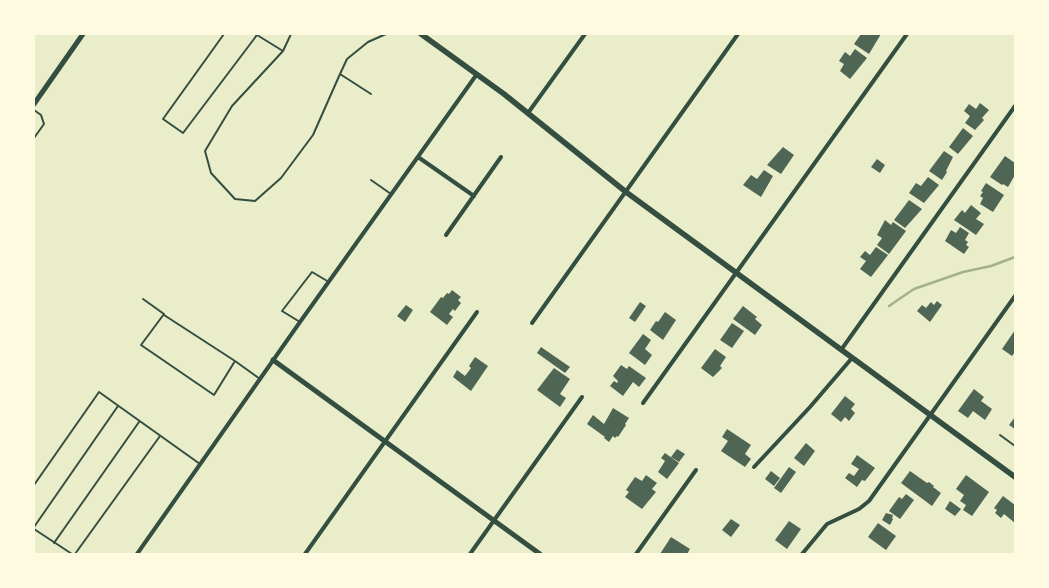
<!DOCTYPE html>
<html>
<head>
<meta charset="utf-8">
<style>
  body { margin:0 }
  #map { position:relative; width:1049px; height:588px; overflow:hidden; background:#e9edc9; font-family:Roboto,sans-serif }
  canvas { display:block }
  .frame { position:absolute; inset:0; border:35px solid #fefae0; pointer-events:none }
</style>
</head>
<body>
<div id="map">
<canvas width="1049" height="588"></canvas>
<div class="frame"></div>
</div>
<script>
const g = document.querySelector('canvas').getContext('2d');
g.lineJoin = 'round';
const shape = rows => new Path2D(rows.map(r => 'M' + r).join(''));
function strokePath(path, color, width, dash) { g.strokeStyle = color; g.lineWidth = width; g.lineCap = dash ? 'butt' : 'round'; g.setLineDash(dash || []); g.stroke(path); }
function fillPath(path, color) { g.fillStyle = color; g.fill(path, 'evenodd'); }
strokePath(shape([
  [889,306,914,289,963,272,991,266,1015,257]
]), '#a3b18a', 2.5);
fillPath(shape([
  [861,34,881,34,869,54,854,44],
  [855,49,867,58,850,79,840,71,844,64,839,61,845,52,850,56],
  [980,103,989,110,982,118,984,120,975,130,965,123,970,116,964,111,969,104,976,109],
  [963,128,973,136,958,154,949,147],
  [783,147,794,155,781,174,767,165],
  [944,151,953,157,946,171,947,172,942,180,929,171],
  [1005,156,1015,163,1015,175,1008,187,1003,184,1002,185,990,177],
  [877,159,885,165,880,173,871,167],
  [764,170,773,176,761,197,743,185,751,175,757,179],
  [928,177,939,185,924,203,909,193,916,183,921,186],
  [986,183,1004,195,993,212,980,204,983,198,980,196,983,192,981,191],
  [909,200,922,209,905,228,894,220],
  [971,205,981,213,976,219,984,224,976,235,954,220,962,210,965,213],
  [885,220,891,225,893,222,906,231,889,254,877,245,882,238,877,235],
  [960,227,969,233,965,240,968,242,966,245,969,247,964,254,945,241,951,230,956,233],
  [876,247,888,255,871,277,860,269,866,261,860,257,865,251,870,255],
  [452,290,461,297,458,300,461,303,455,311,453,309,449,314,453,317,447,325,430,312,441,297,443,298,447,293,449,294],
  [937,301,942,305,930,322,917,311,922,305,926,308,931,302,934,305],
  [640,302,646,306,635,322,629,318],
  [406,305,413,310,405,322,397,316],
  [743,306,757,317,755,319,762,325,755,335,733,319],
  [665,312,676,320,663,340,650,330,656,321,658,322],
  [732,323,744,331,732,348,720,340],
  [1015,330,1015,352,1012,356,1002,349],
  [643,334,651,340,645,349,652,355,645,365,629,353],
  [541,347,570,367,565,373,537,353],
  [715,349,726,357,720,366,722,368,713,377,701,368],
  [475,357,488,366,471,391,453,377,457,370,465,376,471,368,469,366],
  [621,365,627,369,629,366,646,378,639,387,633,382,623,396,610,386,614,381,617,383,618,381,613,376],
  [554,368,570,379,560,394,566,398,560,407,537,390],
  [974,389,984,397,981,401,992,409,985,420,973,411,968,418,958,411],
  [845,396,855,404,851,409,855,413,849,421,845,417,841,422,831,414],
  [613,408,629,418,625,424,626,425,618,437,617,436,615,438,613,436,609,442,604,438,605,437,587,424,593,415,604,424],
  [1015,417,1015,429,1009,425],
  [727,429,751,445,745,454,751,459,745,467,721,451,728,441,722,437],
  [806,443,815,451,804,466,794,458],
  [677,449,685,454,679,462,671,457],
  [665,453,679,463,667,479,658,472,665,461,661,458],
  [857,455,875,468,865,481,862,480,857,487,845,478,849,473,854,476,859,469,851,464],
  [789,467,796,472,781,493,774,488],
  [771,471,780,478,774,486,765,479],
  [910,471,927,483,929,482,934,486,933,487,941,493,932,506,901,483],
  [646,475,657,483,652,489,656,492,642,509,625,497,629,492,626,490,635,477,642,481],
  [966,475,989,492,972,516,963,510,966,505,960,501,964,495,956,489],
  [906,494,914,500,900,519,889,511,899,497,902,499],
  [1003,496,1015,505,1015,523,1004,514,1001,518,995,513,997,510,994,508],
  [950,501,961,509,955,516,945,509],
  [886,513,893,515,892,518,893,519,890,525,882,520],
  [731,519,740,525,731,537,722,530],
  [789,521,801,529,787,549,775,540],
  [878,523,896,536,886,550,868,537],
  [671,537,690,549,687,554,660,554]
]), '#4f6655');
strokePath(shape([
  [224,34,163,119,183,133,257,35,255,34],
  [291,34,283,51,232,106,205,151,211,173,235,199,255,201,281,178,313,135,340,74],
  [257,35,283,51],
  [371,94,340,74,347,59,368,42,386,34],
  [34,110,41,115,44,124,34,138],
  [371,180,391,194],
  [143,299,164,314,141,345,214,395,235,361,260,379],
  [164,315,235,361],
  [300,322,282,311,312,272,329,282],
  [1000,435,1015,446],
  [34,485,99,392,200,464],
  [34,527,118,406],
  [34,529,72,554],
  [54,543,139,422],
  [75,554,160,436]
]), '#344e41', 2);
strokePath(shape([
  [528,113,585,34],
  [418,157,474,196],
  [446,235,501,157],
  [532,323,738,34],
  [841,350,1015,106],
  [643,403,907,34],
  [754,467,810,407,852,358],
  [137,554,300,322,477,74],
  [305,554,477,312],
  [470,554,582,397],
  [636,554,696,470],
  [802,554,827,524,859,509,869,501,1015,296]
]), '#344e41', 4);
strokePath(shape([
  [34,104,83,34],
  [273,360,540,554]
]), '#344e41', 5);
strokePath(shape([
  [421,34,504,94,626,192,1015,477]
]), '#344e41', 5.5);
</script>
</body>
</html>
